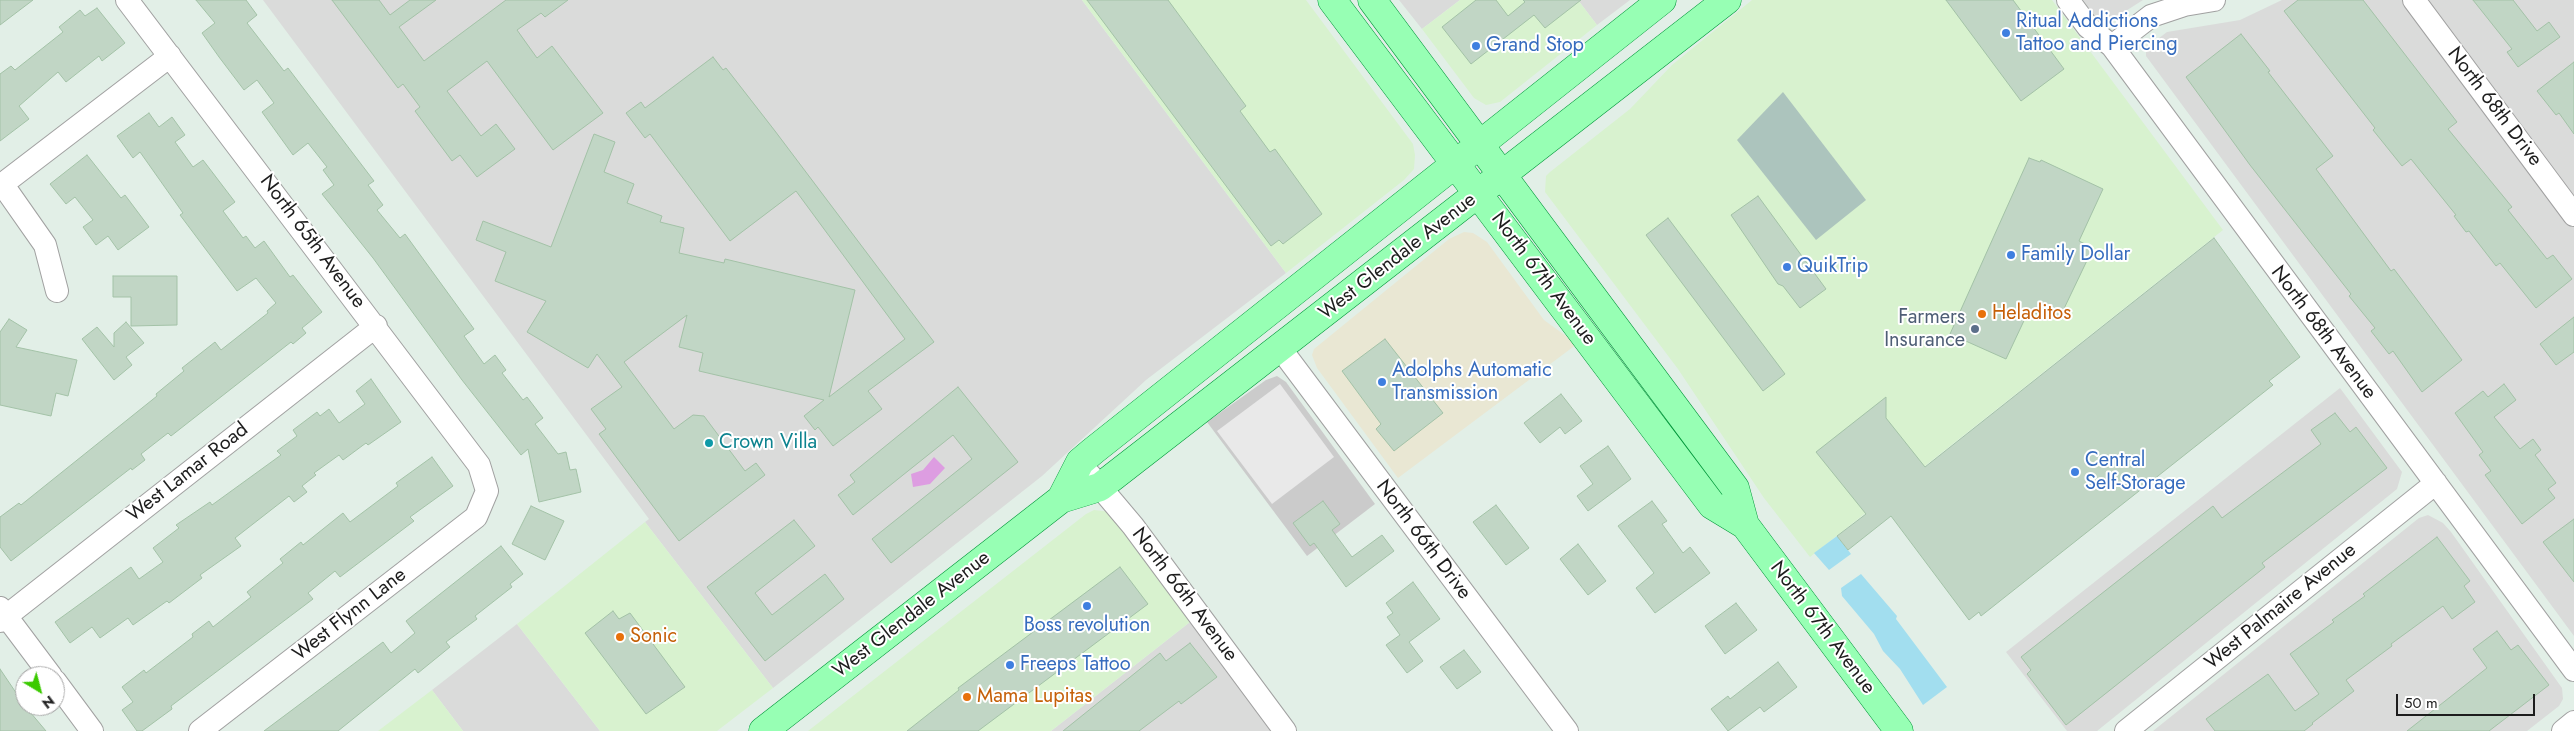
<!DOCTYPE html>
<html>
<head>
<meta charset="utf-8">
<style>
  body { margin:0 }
  #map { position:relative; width:2574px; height:731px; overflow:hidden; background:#e2efe7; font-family:Jost,sans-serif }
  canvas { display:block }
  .north { position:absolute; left:15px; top:666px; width:50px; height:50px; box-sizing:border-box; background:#fff; border:1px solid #a5a5a5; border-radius:50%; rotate:143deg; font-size:14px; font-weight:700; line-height:20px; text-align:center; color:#1d1d1d }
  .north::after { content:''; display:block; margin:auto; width:18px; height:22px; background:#3bca00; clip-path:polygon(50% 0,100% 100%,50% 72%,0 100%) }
  .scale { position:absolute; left:2396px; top:694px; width:139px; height:22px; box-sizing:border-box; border:2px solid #1d1d1d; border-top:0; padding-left:6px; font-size:15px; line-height:18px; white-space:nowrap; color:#1d1d1d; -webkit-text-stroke:4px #fff; paint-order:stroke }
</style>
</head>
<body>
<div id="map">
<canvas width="2574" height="731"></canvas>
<div class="north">N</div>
<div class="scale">50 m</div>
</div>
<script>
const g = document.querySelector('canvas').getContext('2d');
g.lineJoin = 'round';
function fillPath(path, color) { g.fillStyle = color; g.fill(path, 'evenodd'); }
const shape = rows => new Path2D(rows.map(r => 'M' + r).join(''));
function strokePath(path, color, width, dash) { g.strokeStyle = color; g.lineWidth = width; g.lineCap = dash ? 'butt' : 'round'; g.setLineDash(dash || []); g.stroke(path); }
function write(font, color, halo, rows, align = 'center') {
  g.font = font + ' Jost,sans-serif'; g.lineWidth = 4; g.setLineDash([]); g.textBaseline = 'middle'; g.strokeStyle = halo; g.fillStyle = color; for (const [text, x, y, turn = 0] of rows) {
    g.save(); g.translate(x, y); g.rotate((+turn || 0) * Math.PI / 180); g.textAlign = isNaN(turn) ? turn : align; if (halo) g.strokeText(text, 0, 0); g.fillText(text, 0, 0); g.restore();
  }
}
fillPath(shape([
  [263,0,1082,0,1286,273,1146,380,1042,476,773,688,645,522,649,519],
  [1399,0,1460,0,1422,29],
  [1578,0,1630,0,1597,25],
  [2083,0,2143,0,2110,21,2096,17],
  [2282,0,2574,0,2574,636,2146,56,2146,48,2167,32,2240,20],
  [2340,388,2402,472,2397,489,2097,731,2067,731,2006,652],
  [2428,515,2443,523,2451,532,2562,688,2563,699,2559,706,2527,731,2153,731,2419,518],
  [1190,622,1271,731,1051,731],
  [517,624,600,731,463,731,432,690]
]), '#dadbda');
fillPath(shape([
  [1082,0,1306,0,1413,144,1415,155,1414,169,1404,180,1286,273],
  [1460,0,1578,0,1597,25,1500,102,1486,105,1474,98,1422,29],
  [1752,0,2052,0,2223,230,1810,557,1764,498,1678,369,1545,192,1546,176,1550,172,1630,109,1672,65],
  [1094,510,1111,512,1190,622,1051,731,808,731,1086,514],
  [645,522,773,688,717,731,600,731,517,624],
  [432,690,463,731,378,731]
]), '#d8f2cf');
fillPath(shape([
  [1464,232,1473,233,1487,242,1544,320,1577,344,1398,478,1317,368,1312,355,1314,349,1449,239]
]), '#e9e7d3');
fillPath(shape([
  [1277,376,1286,382,1375,504,1307,556,1207,422,1266,380]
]), '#cbcbcb');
fillPath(shape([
  [1783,92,1866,200,1816,240,1737,140]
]), '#acc4bd');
fillPath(shape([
  [1837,536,1851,554,1829,570,1814,553],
  [1861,574,1897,616,1896,619,1947,687,1923,705,1900,669,1883,651,1874,634,1842,596,1841,588]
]), '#a2deef');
fillPath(shape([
  [1280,384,1334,457,1272,504,1217,431]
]), '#e9e9e9');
fillPath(shape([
  [934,457,945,468,930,484,913,487,911,474,923,470]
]), '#dd9de1');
const building = shape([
  [0,0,33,0,0,25,0,0],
  [196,0,246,0,257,15,247,23,284,71,288,68,374,181,368,185,383,205,377,210,400,238,405,234,474,329,464,336,484,364,495,355,506,370,502,373,523,400,527,397,543,418,535,424,558,454,566,452,570,470,576,469,581,492,539,502,528,449,521,455,462,380,373,258,322,194,334,185,323,170,327,167,308,143,293,155,262,112,274,103,257,80,244,90,219,57,202,33,215,23,196,0],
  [332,0,379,0,390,15,410,0,436,0,399,27,424,61,506,0,568,0,545,17,541,13,517,30,537,58,552,46,603,113,553,150,487,61,447,91,481,136,496,124,515,149,477,177,460,155,452,161,415,111,420,107,403,84,398,88,332,0],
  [1087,0,1168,0,1246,106,1240,111,1270,152,1275,149,1322,214,1283,244,1279,240,1271,246,1087,0],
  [1476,0,1496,0,1508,16,1525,2,1523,0,1581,0,1545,28,1534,15,1471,64,1442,27,1476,0],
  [1946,0,2013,0,2064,69,2021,101,1946,0],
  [2298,0,2363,0,2457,122,2448,129,2512,207,2508,210,2547,259,2553,255,2572,279,2536,308,2500,263,2496,266,2469,231,2466,232,2454,216,2456,215,2411,159,2402,166,2373,130,2375,128,2284,11,2298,0],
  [2473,0,2513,0,2537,31,2549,22,2560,37,2518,67,2507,52,2512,49,2473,0],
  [97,8,125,43,102,61,99,56,66,82,58,72,19,106,29,119,0,141,0,74,11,66,15,70,63,32,59,27,80,10,85,16,97,8],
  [2241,34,2270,71,2268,72,2333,156,2316,169,2391,271,2394,269,2462,360,2422,392,2393,351,2389,354,2371,331,2375,328,2349,296,2351,294,2250,165,2186,77,2241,34],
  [713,57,723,70,726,68,775,131,934,342,868,391,882,409,833,446,818,427,815,430,804,416,824,400,699,371,703,353,679,347,687,315,624,362,674,429,693,415,704,416,745,471,756,463,765,475,679,541,599,434,606,429,591,409,622,387,597,354,588,368,527,332,546,301,495,281,506,252,476,240,483,221,551,247,594,134,615,142,604,172,634,184,627,203,662,216,660,222,684,228,679,253,724,263,725,259,855,290,829,397,905,339,796,191,730,241,650,134,645,138,626,113,641,102,645,108,713,57],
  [2574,62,2574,134,2559,113,2556,115,2537,91,2574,62],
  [149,113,159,127,172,117,185,135,175,142,193,167,203,160,235,202,223,211,243,238,246,236,255,248,264,241,290,277,293,275,322,312,302,328,306,333,293,344,291,342,171,436,168,433,141,454,145,460,132,470,131,468,11,561,0,547,0,517,19,503,21,505,157,396,156,394,184,371,182,368,215,342,221,350,268,313,267,311,276,303,256,278,237,291,180,215,183,213,140,152,133,158,117,136,149,113],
  [87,155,121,198,125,195,149,227,118,250,108,236,96,245,83,227,93,220,75,197,66,204,50,184,87,155],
  [2029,158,2040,162,2041,160,2103,189,2079,241,2093,248,2060,317,2039,307,2037,314,2029,310,2006,359,1950,334,2029,158],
  [1758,196,1826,289,1800,308,1783,286,1778,284,1731,215,1758,196],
  [1668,218,1785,374,1763,391,1646,235,1668,218],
  [2214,238,2300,357,2269,381,2273,385,1981,616,1979,612,1969,620,1891,516,1848,550,1837,536,1866,514,1816,452,1886,397,1886,418,1925,467,2214,238],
  [113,276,177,276,177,325,131,326,131,297,113,297,113,276],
  [2574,317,2574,352,2556,365,2540,344,2574,317],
  [9,319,27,330,16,347,77,360,68,396,56,393,51,416,0,405,0,332,9,319],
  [126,322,144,343,126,357,132,365,114,380,82,339,97,327,114,347,114,333,126,322],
  [1385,339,1443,413,1394,451,1376,429,1381,424,1342,371,1385,339],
  [371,379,401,422,368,445,366,443,343,460,339,455,314,473,316,475,302,486,307,492,294,502,289,496,235,538,241,546,200,575,202,578,169,603,167,601,133,625,128,618,100,638,92,627,70,643,55,622,131,567,139,579,163,562,153,548,179,528,176,525,210,502,212,505,281,455,277,451,297,436,293,430,317,412,320,416,329,409,339,423,365,404,356,391,371,379],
  [2504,384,2516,400,2494,417,2520,449,2533,439,2541,450,2535,455,2556,483,2548,489,2555,498,2522,524,2485,475,2491,471,2479,455,2483,452,2455,413,2483,391,2488,397,2504,384],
  [958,387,1018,462,891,563,872,539,972,459,953,435,853,515,838,495,855,482,850,475,958,387],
  [1561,394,1582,421,1565,434,1560,427,1540,443,1524,423,1561,394],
  [2335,413,2350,432,2356,427,2387,468,2262,563,2265,567,2066,725,2027,674,2031,670,2021,657,2213,506,2222,518,2321,444,2311,430,2335,413],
  [1608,446,1631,479,1588,511,1577,496,1593,484,1580,466,1608,446],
  [432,457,453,486,410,517,414,521,340,577,335,571,308,593,313,599,171,706,172,709,142,731,137,731,122,710,133,702,122,687,144,670,146,673,193,637,192,634,209,621,213,627,251,597,247,592,283,563,280,559,301,542,303,545,343,513,350,522,398,486,396,483,432,457],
  [1323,501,1340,524,1332,530,1352,557,1382,535,1394,551,1346,587,1314,543,1310,546,1293,523,1323,501],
  [1652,501,1667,521,1662,524,1683,553,1690,547,1710,573,1655,613,1636,588,1654,573,1618,526,1652,501],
  [1496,505,1529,548,1506,565,1473,522,1496,505],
  [531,506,564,521,545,560,512,544,531,506],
  [2574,519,2574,582,2543,542,2574,519],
  [794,520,815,546,755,593,772,615,825,574,844,599,765,661,707,587,794,520],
  [2437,537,2470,581,2464,586,2475,602,2452,619,2443,606,2391,644,2392,646,2346,680,2354,691,2312,723,2313,724,2304,731,2215,731,2206,719,2268,674,2295,711,2319,694,2290,654,2334,622,2332,620,2365,596,2363,594,2437,537],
  [1578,544,1606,581,1588,595,1560,559,1578,544],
  [501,546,523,574,510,584,512,587,475,616,477,619,446,642,450,647,418,673,415,669,338,731,264,731,383,642,391,653,415,633,406,621,501,546],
  [1120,567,1148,604,978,731,907,731,959,690,958,688,1120,567],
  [1413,582,1440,619,1409,642,1423,661,1407,673,1386,645,1400,635,1387,617,1393,613,1386,603,1413,582],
  [1736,603,1757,630,1725,654,1705,626,1736,603],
  [613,611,619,619,630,613,685,687,646,714,585,633,613,611],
  [2497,631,2511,650,2518,645,2549,685,2489,731,2407,731,2487,668,2473,649,2497,631],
  [1190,643,1217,677,1181,704,1179,701,1139,731,1063,731,1160,653,1166,661,1190,643],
  [1464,650,1481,672,1457,689,1440,667,1464,650],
  [1778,662,1797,687,1764,712,1760,707,1728,731,1711,709,1728,696,1730,699,1778,662],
  [0,669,25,706,46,731,0,731,0,669]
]);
fillPath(building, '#c1d6c5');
strokePath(building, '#a3c2a7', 1);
const minor = shape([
  [127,0,479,465,487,491,476,517,200,731],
  [2068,0,2088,27,2112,46,2574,670],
  [2414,0,2574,215],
  [2112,46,2151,16,2184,5,2214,0],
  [3,185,45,245,57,291],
  [0,186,170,56],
  [1280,348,1567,731],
  [1090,475,1133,526,1285,731],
  [0,608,51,676],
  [0,621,376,326],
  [55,681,92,731],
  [2126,731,2436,483],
  [2563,731,2574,722]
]);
const major = shape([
  [1332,0,1712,505,1745,525,1899,731],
  [1372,0,1735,488,1745,525],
  [1061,499,1080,462,1093,451,1662,0],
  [763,731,1061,499,1100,487,1727,0]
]);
strokePath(minor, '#a1a1a1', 24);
strokePath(major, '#009639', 29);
strokePath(minor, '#fff', 22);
strokePath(major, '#97ffb4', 28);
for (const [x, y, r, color] of [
  [2006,33,5,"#3f7fe0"],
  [1476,46,5,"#3f7fe0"],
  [2011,255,5,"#3f7fe0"],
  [1787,267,5,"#3f7fe0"],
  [1982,314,5,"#e8710a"],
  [1975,329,5,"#5c6f8a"],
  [1382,382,5,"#3f7fe0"],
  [709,443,5,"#0f9aa8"],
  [2075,472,5,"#3f7fe0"],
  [1087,606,5,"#3f7fe0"],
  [620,637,5,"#e8710a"],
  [1010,665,5,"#3f7fe0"],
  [967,697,5,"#e8710a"]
]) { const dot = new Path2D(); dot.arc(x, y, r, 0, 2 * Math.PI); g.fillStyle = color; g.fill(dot); strokePath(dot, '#fff', 2); }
write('20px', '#366cbe', '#fff', [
  ["Ritual Addictions",2016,22],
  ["Tattoo and Piercing",2016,45],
  ["Grand Stop",1486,46],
  ["Family Dollar",2021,255],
  ["QuikTrip",1797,267],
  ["Adolphs Automatic",1392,371],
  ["Transmission",1392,394],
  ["Central",2085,461],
  ["Self-Storage",2085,484],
  ["Boss revolution",1087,626,"center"],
  ["Freeps Tattoo",1020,665]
], 'left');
write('20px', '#1d1d1d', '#fff', [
  ["North 68th Drive",2494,107,53],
  ["North 65th Avenue",312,242,53],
  ["West Glendale Avenue",1398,257,-38],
  ["North 67th Avenue",1543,279,53],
  ["North 68th Avenue",2323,333,53],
  ["West Lamar Road",188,473,-38],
  ["North 66th Drive",1423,540,53],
  ["North 66th Avenue",1184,595,53],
  ["West Palmaire Avenue",2281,607,-39],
  ["West Flynn Lane",350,615,-38],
  ["West Glendale Avenue",912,615,-38],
  ["North 67th Avenue",1822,628,53]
]);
write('20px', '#c56008', '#fff', [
  ["Heladitos",1992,314],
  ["Sonic",630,637],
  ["Mama Lupitas",977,697]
], 'left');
write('20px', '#4e5e75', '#fff', [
  ["Farmers",1965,318],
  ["Insurance",1965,341]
], 'right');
write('20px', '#0d838f', '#fff', [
  ["Crown Villa",719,443]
], 'left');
</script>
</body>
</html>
